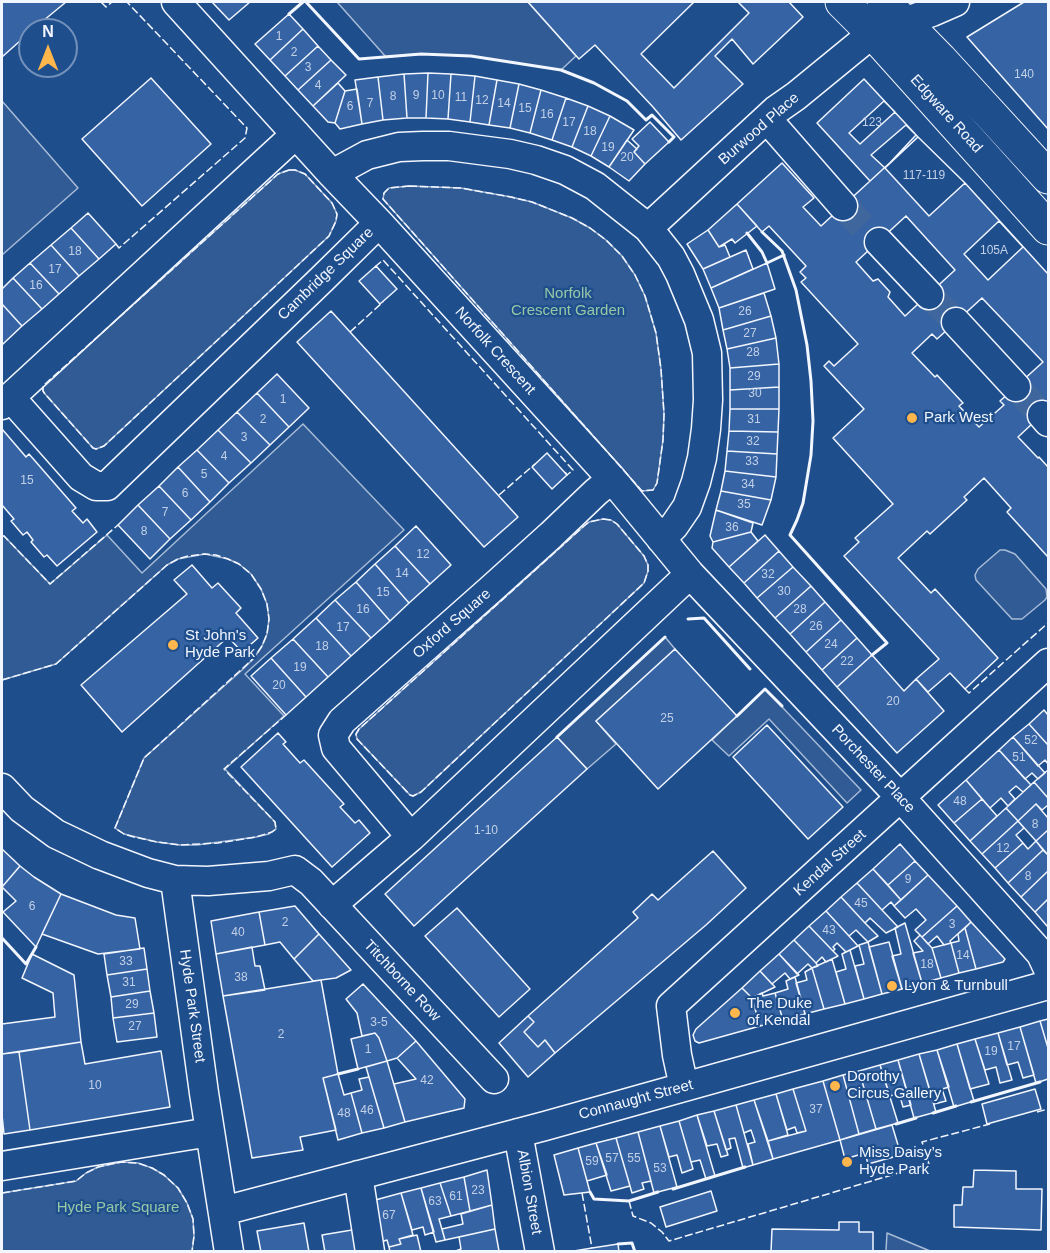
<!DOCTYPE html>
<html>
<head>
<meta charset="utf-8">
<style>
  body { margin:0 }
  #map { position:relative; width:1050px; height:1253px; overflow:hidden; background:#1f4e8c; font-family:Arial,sans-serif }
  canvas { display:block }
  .frame { position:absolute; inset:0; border:3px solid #f2f6ff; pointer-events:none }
  .north { position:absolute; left:18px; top:18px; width:60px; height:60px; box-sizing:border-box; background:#1f4e8c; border:2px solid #7391ba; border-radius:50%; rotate:0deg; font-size:16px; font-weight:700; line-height:24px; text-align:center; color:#f2f6ff }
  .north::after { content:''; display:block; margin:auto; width:21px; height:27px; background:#ffb74d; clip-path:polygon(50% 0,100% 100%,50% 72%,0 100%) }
</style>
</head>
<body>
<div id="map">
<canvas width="1050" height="1253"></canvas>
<div class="frame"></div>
<div class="north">N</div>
</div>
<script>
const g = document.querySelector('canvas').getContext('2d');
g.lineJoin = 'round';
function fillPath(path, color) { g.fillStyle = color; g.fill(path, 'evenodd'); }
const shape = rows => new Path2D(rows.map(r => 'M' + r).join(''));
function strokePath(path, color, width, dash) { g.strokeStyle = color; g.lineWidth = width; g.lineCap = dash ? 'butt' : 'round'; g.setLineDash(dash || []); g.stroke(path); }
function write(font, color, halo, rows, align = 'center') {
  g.font = font + ' Arial,sans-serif'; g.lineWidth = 4.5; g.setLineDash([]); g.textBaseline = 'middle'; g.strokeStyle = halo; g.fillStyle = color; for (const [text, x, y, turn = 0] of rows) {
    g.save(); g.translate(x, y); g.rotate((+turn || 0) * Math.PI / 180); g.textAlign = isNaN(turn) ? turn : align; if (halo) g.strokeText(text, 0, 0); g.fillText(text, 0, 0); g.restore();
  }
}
const green = shape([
  [337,2,528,2,576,56,561,70,471,56,421,54,386,57,337,2],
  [2,101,78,188,2,255,2,101],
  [289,170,295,170,305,174,332,203,337,214,336,221,329,236,104,446,96,449,93,448,45,394,43,391,43,386,278,174,289,170],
  [409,186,461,188,511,197,532,202,572,218,590,228,606,240,622,256,635,275,645,296,656,333,661,369,664,414,663,440,657,483,653,490,642,491,383,199,384,193,389,188,409,186],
  [303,424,404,530,245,674,284,716,225,769,275,822,276,829,269,834,256,837,197,845,180,845,157,842,124,834,115,828,144,758,242,670,254,658,262,646,267,634,269,619,267,604,261,589,251,574,239,564,228,559,205,554,178,559,167,565,56,664,2,680,2,536,4,536,50,584,107,535,142,573,303,424],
  [603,519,611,520,617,524,644,556,648,565,648,571,644,583,421,792,413,796,410,795,357,739,356,734,359,729,584,526,589,522,603,519],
  [1000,550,1005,550,1015,554,1046,589,1047,597,1045,600,1022,619,1012,619,976,580,975,575,978,569,1000,550],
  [665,637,675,649,596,721,616,744,587,769,557,737,665,637],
  [765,689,861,790,847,803,769,719,729,756,712,740,765,689],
  [122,1162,138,1163,152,1168,164,1175,178,1188,187,1203,193,1219,194,1236,192,1251,2,1251,2,1193,76,1181,86,1173,98,1167,122,1162],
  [887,1233,930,1251,886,1251,887,1233]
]);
fillPath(green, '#305b95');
strokePath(green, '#a8bbd7', 1.5);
const building = shape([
  [2,2,66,2,32,30,30,30,30,32,2,57,2,2],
  [212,2,250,2,229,20,212,2],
  [528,2,789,2,803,17,753,64,732,39,715,56,743,84,681,140,653,107,595,45,579,59,528,2],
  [694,2,738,2,749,13,674,88,641,54,694,2],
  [1024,2,1048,2,1048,129,967,37,1024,2],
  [289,14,303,29,270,60,255,44,289,14],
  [303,29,318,46,285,76,270,60,303,29],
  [318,46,331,60,298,90,285,76,318,46],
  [331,60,346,75,313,106,298,90,331,60],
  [428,73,451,74,448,119,426,118,428,73],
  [428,73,426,118,407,118,404,74,428,73],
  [404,74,407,118,383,120,378,77,404,74],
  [451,74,475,76,470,122,448,119,451,74],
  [475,76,497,80,489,125,470,122,475,76],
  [378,77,383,120,362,124,355,80,378,77],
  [151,78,211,144,142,206,82,139,151,78],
  [864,79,918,137,870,181,817,123,864,79],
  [497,80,519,84,510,128,489,125,497,80],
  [338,83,345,91,335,123,328,122,313,106,338,83],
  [519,84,541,90,530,133,510,128,519,84],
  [357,89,362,124,340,129,335,123,345,91,357,89],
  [541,90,566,98,552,140,530,133,541,90],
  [566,98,588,106,572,147,552,140,566,98],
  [884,101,895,112,860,144,849,133,884,101],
  [588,106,610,116,591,156,572,147,588,106],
  [610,116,634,130,609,167,591,156,610,116],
  [650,122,669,142,645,164,634,152,639,146,632,139,650,122],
  [906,125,916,135,885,168,871,155,906,125],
  [918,137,965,183,1048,274,1048,409,1018,437,1038,458,1039,457,1048,467,1048,557,1007,512,1011,508,984,478,964,497,967,500,930,534,927,531,898,558,931,593,935,589,998,658,965,689,950,673,928,692,916,679,939,659,844,556,859,542,855,538,893,504,833,438,864,409,824,366,829,361,834,366,858,344,801,282,806,278,800,272,806,266,769,226,762,232,737,204,782,163,814,198,803,207,821,226,918,137],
  [906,216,955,270,905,316,888,297,890,292,878,279,873,281,856,262,906,216],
  [982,298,1043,362,1000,401,1004,405,979,427,959,406,963,403,937,375,935,377,912,353,932,334,937,339,982,298],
  [918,137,965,183,929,216,885,168,918,137],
  [627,140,637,149,634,152,645,164,629,181,609,167,627,140],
  [737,204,757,226,735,243,732,239,719,247,708,230,737,204],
  [88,213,116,244,99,259,71,228,88,213],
  [999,221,1023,247,988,280,964,254,999,221],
  [71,228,99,259,79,276,51,245,71,228],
  [708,230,719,247,725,245,730,257,703,269,687,244,708,230],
  [51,245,79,276,59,294,30,263,51,245],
  [746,250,753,269,711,288,703,269,746,250],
  [30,263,59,294,42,309,13,278,30,263],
  [767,263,775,289,719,308,711,288,767,263],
  [376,266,397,289,380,304,359,281,376,266],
  [13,278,42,309,22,326,2,304,2,289,13,278],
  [764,293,771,316,723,330,719,308,764,293],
  [2,304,22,326,3,344,2,342,2,304],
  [331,311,518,517,484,547,297,342,331,311],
  [771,316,776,338,727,349,723,330,771,316],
  [776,338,779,364,730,368,727,349,776,338],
  [779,364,779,387,730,390,730,368,779,364],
  [277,374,309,408,289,427,257,393,277,374],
  [779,387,779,409,730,409,730,390,779,387],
  [257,393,289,427,270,445,237,412,257,393],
  [730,409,779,409,778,432,729,431,730,409],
  [237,412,270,445,251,463,218,430,237,412],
  [2,429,26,457,29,454,76,508,72,511,83,523,87,519,97,532,57,566,47,555,44,557,31,542,33,540,27,532,23,535,11,521,14,519,2,505,2,506,2,429],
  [218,430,251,463,229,483,197,450,218,430],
  [729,431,778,432,777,454,727,451,729,431],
  [197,450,229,483,210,502,178,467,197,450],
  [727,451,777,454,776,477,725,471,727,451],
  [547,453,567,475,552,489,532,467,547,453],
  [178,467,210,502,191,520,159,486,178,467],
  [725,471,776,477,771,500,721,491,725,471],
  [159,486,191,520,170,539,138,505,159,486],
  [721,491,771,500,762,525,716,510,721,491],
  [138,505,170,539,150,559,118,525,138,505],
  [716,510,753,523,751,532,713,542,710,536,716,510],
  [416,526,451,565,430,584,395,546,416,526],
  [751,532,758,541,729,567,712,548,713,542,751,532],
  [765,535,779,551,744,583,729,567,765,535],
  [395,546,430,584,409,603,375,564,395,546],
  [779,551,793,567,757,598,744,583,779,551],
  [375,564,409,603,390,621,356,582,375,564],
  [192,565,212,588,218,583,241,608,236,613,258,638,242,652,228,637,122,732,81,685,187,594,174,580,192,565],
  [793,567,811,586,775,618,757,598,793,567],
  [356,582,390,621,371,638,335,600,356,582],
  [811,586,825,602,790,634,775,618,811,586],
  [335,600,371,638,351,656,316,618,335,600],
  [825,602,841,620,806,652,790,634,825,602],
  [316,618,351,656,328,677,293,639,316,618],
  [841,620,857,638,822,670,806,652,841,620],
  [857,638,872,655,837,687,822,670,857,638],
  [293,639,328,677,306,697,271,658,293,639],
  [675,649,737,716,658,789,596,721,675,649],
  [872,655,904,691,916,679,944,711,897,753,837,687,872,655],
  [271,658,306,697,286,715,251,676,271,658],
  [1044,710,1048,715,1048,745,1029,724,1044,710],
  [1029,724,1048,745,1048,764,1045,760,1038,766,1013,737,1029,724],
  [767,725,843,807,808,839,733,757,767,725],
  [278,733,286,742,283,744,300,763,304,760,344,804,340,807,355,823,359,820,370,833,332,867,241,767,278,733],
  [557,737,587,769,414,926,385,894,557,737],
  [1013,737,1045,773,1038,779,1032,773,1025,779,999,750,1013,737],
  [999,750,1031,785,1023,792,1016,786,1009,792,1015,799,1008,806,1001,798,990,808,966,780,999,750],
  [1048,770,1048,798,1034,782,1048,770],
  [966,780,982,799,954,823,938,805,966,780],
  [1034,782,1048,798,1048,805,1042,810,1036,804,1018,821,1006,808,1034,782],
  [982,799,997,816,970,841,954,823,982,799],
  [1036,804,1048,818,1048,830,1036,841,1018,821,1036,804],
  [1006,808,1018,821,982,854,970,841,1006,808],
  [1018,821,1024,828,1016,835,1023,843,995,868,982,854,1018,821],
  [1048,830,1048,855,1036,841,1048,830],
  [1036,841,1043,850,1008,883,995,868,1023,843,1028,849,1036,841],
  [900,844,915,861,888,885,873,869,900,844],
  [2,849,20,866,2,887,2,849],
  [1043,850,1048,855,1048,871,1021,897,1008,883,1043,850],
  [713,851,746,888,706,925,555,1053,545,1040,538,1047,524,1032,534,1022,528,1016,638,918,633,912,652,894,658,900,713,851],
  [915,861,928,875,901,900,888,885,915,861],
  [20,866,34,877,61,894,36,947,3,912,16,901,2,887,20,866],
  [873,869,901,900,894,906,891,902,882,910,857,883,873,869],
  [1048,871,1048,899,1035,912,1021,897,1048,871],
  [928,875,957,906,922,937,915,930,926,920,916,909,905,918,894,906,928,875],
  [857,883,882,910,898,927,886,933,870,918,865,923,841,897,857,883],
  [61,894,116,915,135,918,140,949,98,954,42,934,61,894],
  [841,897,865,923,878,936,868,942,856,930,849,936,826,911,841,897],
  [1048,899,1048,924,1047,926,1035,912,1048,899],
  [295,906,319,934,294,959,280,942,265,945,259,912,295,906],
  [957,906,971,922,950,941,951,943,944,945,937,936,928,944,922,937,957,906],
  [457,908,530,989,499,1017,425,936,457,908],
  [826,911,849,936,858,946,846,952,837,943,833,947,835,949,833,951,809,926,826,911],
  [259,912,265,945,216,954,211,921,259,912],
  [971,922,1005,959,1003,962,976,969,965,928,971,922],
  [905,923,922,983,902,989,892,956,901,954,895,928,905,923],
  [809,926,833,951,838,956,826,962,822,957,816,963,794,940,809,926],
  [965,928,976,969,959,973,951,943,959,941,958,934,965,928],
  [319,934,351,970,336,978,313,981,294,959,319,934],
  [920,935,932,948,941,978,922,983,913,953,923,951,914,941,920,935],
  [794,940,816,963,818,966,812,968,808,964,797,974,779,954,794,940],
  [868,942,882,994,864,999,855,966,864,964,859,945,868,942],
  [889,942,902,989,882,994,869,947,889,942],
  [951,943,959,973,941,978,932,948,951,943],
  [252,947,255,966,260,966,265,990,223,996,216,954,252,947],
  [144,948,147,969,107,975,104,954,144,948],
  [850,950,864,999,845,1004,836,972,846,969,842,954,850,950],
  [32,954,74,975,81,1042,2,1054,2,1024,55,1017,53,993,22,978,32,954],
  [779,954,799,975,790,979,785,973,772,984,760,971,779,954],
  [832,959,845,1004,824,1009,812,968,832,959],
  [812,968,824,1009,805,1014,796,983,807,980,805,972,812,968],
  [147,969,150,991,111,997,107,975,147,969],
  [760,971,775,987,752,998,742,988,760,971],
  [795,977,805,1014,783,1020,775,993,788,989,786,981,795,977],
  [321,980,338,1074,323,1078,336,1130,300,1137,303,1150,252,1158,223,996,321,980],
  [363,984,416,1041,397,1058,387,1061,379,1038,375,1033,362,1036,357,1013,346,999,363,984],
  [742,988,752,998,760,1026,699,1043,695,1041,693,1035,696,1029,742,988],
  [150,991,154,1013,113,1018,111,997,150,991],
  [762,993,763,996,775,993,783,1020,760,1026,752,998,762,993],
  [154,1013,157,1037,117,1042,113,1018,154,1013],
  [528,1016,534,1022,524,1032,538,1047,545,1040,555,1053,528,1077,499,1043,528,1016],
  [1048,1019,1048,1048,1040,1021,1048,1019],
  [1040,1021,1048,1048,1048,1079,1036,1083,1020,1027,1040,1021],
  [1020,1027,1034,1075,1023,1078,1018,1062,1007,1065,998,1033,1020,1027],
  [375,1033,379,1038,387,1061,358,1069,351,1039,375,1033],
  [998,1033,1012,1080,1000,1083,996,1067,985,1070,975,1039,998,1033],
  [975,1039,989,1084,970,1089,957,1044,975,1039],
  [416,1041,465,1099,464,1108,405,1122,394,1084,416,1079,397,1058,416,1041],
  [81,1042,85,1064,161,1051,170,1107,30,1130,19,1052,81,1042],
  [957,1044,974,1101,954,1107,937,1050,957,1044],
  [937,1050,949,1087,942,1089,946,1101,934,1104,919,1054,937,1050],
  [19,1052,30,1130,4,1134,2,1115,2,1054,19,1052],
  [919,1054,936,1112,914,1118,898,1060,919,1054],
  [898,1060,911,1105,903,1107,899,1093,890,1096,880,1065,898,1060],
  [387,1061,405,1122,384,1128,366,1067,387,1061],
  [880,1065,898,1123,876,1129,859,1071,880,1065],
  [859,1071,876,1129,859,1134,843,1075,859,1071],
  [338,1074,344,1095,351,1093,362,1133,338,1140,323,1078,338,1074],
  [843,1075,859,1134,840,1140,823,1081,843,1075],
  [369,1077,384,1128,362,1133,351,1093,362,1090,359,1079,369,1077],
  [823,1081,840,1140,773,1159,768,1141,806,1131,793,1089,823,1081],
  [793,1089,806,1131,797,1133,795,1127,787,1130,776,1094,793,1089],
  [1035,1089,1041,1109,987,1124,982,1104,1035,1089],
  [776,1094,788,1135,768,1141,754,1100,776,1094],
  [754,1100,773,1159,753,1165,748,1144,755,1142,751,1130,744,1133,736,1105,754,1100],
  [736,1105,753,1165,743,1168,735,1138,729,1139,731,1148,726,1150,714,1111,736,1105],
  [714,1111,728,1155,721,1157,717,1144,707,1146,697,1115,714,1111],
  [697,1115,715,1176,706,1179,700,1160,691,1162,679,1121,697,1115],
  [679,1121,693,1169,682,1173,677,1155,669,1157,660,1126,679,1121],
  [892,1125,901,1155,868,1164,865,1153,845,1159,840,1140,892,1125],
  [660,1126,677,1187,654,1193,638,1132,660,1126],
  [638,1132,651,1181,642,1183,644,1189,632,1193,616,1138,638,1132],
  [616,1138,630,1186,611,1191,596,1143,616,1138],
  [596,1143,607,1175,587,1181,578,1148,596,1143],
  [578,1148,590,1192,564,1195,554,1155,578,1148],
  [487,1170,492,1205,470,1211,464,1177,487,1170],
  [974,1170,1016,1171,1016,1189,1042,1189,1041,1230,954,1227,954,1205,962,1205,963,1187,973,1187,974,1170],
  [464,1177,470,1211,451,1216,440,1183,464,1177],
  [440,1183,451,1216,439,1219,445,1240,436,1242,421,1188,440,1183],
  [421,1188,434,1232,425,1235,423,1227,412,1230,401,1193,421,1188],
  [711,1191,717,1211,666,1227,660,1207,711,1191],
  [401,1193,413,1235,399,1239,401,1244,389,1247,387,1240,375,1244,368,1202,401,1193],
  [492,1205,495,1229,445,1240,442,1229,463,1224,461,1214,492,1205],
  [839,1222,859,1222,859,1232,873,1232,873,1252,771,1252,772,1229,839,1230,839,1222],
  [304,1223,309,1252,261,1252,257,1231,304,1223],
  [358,1229,362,1252,325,1252,322,1235,358,1229],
  [495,1229,499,1251,453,1252,461,1249,459,1237,495,1229],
  [417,1235,421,1252,390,1252,389,1247,401,1244,399,1239,417,1235],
  [618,1244,619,1252,568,1252,592,1248,618,1244]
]);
fillPath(building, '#3563a3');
strokePath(building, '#f2f6ff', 1.5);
strokePath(shape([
  [843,206,879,242],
  [929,295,956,322],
  [1016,387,1042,415]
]), '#3f679d', 28, [28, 14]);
const minor = shape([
  [176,2,332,174,379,223,612,479,690,574,901,798,1041,954,1048,969],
  [767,119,843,206],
  [332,174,367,155,399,147,423,146,449,146,510,154,536,160,565,170,595,186,648,228,671,257,680,274,699,320,707,353,708,400,706,429,702,458,696,482,687,507,674,526,661,539],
  [648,228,776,110,796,96,873,33,932,12,955,2],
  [879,242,929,295],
  [956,322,1016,387],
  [10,397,81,477,96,486,107,486,321,280,379,223],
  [2,405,296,134],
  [1042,415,1048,422],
  [2,788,22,809,56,834,100,855,148,873,175,880,208,881,269,876,295,870,311,882,494,1079],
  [411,837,336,748,333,735,342,721,490,590,551,535,596,492,612,479],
  [175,880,204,1093,229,1252],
  [332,905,411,837,690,574],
  [684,1087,677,1055,671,1006,1048,663],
  [518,1133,540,1252],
  [2,1166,210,1132],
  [358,1175,370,1252],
  [223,1211,545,1126,1048,985]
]);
const highway = shape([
  [842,2,873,33,1048,228],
  [884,2,940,59,1048,177]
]);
strokePath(minor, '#f2f6ff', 31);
strokePath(highway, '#f2f6ff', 35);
strokePath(minor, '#1f4e8c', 28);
strokePath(highway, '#1f4e8c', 33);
strokePath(shape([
  [101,2,106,7,112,2],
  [289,170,295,170,305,174,332,203,337,214,336,221,329,236,104,446,96,449,93,448,45,394,43,391,43,386,278,174,289,170],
  [409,186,461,188,511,197,532,202,572,218,590,228,606,240,622,256,635,275,645,296,656,333,661,369,664,414,663,440,657,483,653,490,642,491,383,199,384,193,389,188,409,186],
  [116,244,119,248,245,138,247,128,127,2],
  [377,267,376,266,383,260,573,470,567,475,565,472],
  [350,332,383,302],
  [499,495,535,464],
  [603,519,611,520,617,524,644,556,648,565,648,571,644,583,421,792,413,796,410,795,357,739,356,734,359,729,584,526,589,522,603,519],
  [2,536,4,536,50,584,118,525],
  [2,680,56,664,167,565,178,559,188,556,205,554,216,555,228,559,239,564,251,574,261,589,267,604,269,619,267,634,262,646,254,658,144,758,115,828,124,834,134,837,157,842,180,845,218,843,256,837,272,832,276,829,275,822,224,769,286,715],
  [965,689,969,693,1048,623],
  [1037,1112,1048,1109],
  [2,1193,76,1181,86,1173,98,1167,111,1164,122,1162,138,1163,152,1168,164,1175,178,1188,187,1203,193,1219,194,1236,192,1252],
  [582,1193,592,1248],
  [629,1201,633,1216,651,1223,662,1232,669,1241,929,1164,922,1142,990,1124]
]), '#f2f6ff', 1.5, [8, 3]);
strokePath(shape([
  [306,2,359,59,421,54,471,56,561,70,594,83,627,101,646,120,652,115,674,137,669,142],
  [289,14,303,2],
  [762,232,782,251,796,290,807,345,811,381,813,421,811,455,803,503,797,520,790,535,887,643,872,655],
  [747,233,762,252,767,263,784,255],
  [688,619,704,618,750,669],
  [737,716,765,689,782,706],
  [557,737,665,637],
  [2,938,26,964,36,947],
  [338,1074,358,1069],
  [971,1102,1040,1082],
  [933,1113,956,1106],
  [896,1124,916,1118],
  [673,1189,745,1167],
  [590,1192,594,1199,629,1201,658,1192],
  [618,1244,632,1243,635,1252]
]), '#f2f6ff', 3);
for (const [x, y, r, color] of [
  [912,418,6,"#ffb74d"],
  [173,645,6,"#ffb74d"],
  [892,986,6,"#ffb74d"],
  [735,1013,6,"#ffb74d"],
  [835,1086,6,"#ffb74d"],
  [847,1162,6,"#ffb74d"]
]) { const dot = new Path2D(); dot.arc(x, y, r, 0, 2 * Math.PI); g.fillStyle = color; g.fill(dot); strokePath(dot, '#1f4e8c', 2); }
write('12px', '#c3d1e8', null, [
  ["1",279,37],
  ["2",294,53],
  ["3",308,68],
  ["140",1024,75],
  ["4",318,86],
  ["9",416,96],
  ["10",438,96],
  ["8",393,97],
  ["11",461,98],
  ["12",482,101],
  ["7",370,104],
  ["14",504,104],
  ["6",350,107],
  ["15",525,109],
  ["16",547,115],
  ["17",569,123],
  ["123",872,123],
  ["18",590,132],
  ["19",608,148],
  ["20",627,158],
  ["117-119",924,176],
  ["105A",994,251],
  ["18",75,252],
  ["17",55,270],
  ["16",36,286],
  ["26",745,312],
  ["27",750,334],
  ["28",753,353],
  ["29",754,377],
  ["30",755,394],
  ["1",283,400],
  ["2",263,420],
  ["31",754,420],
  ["3",244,438],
  ["32",753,442],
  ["4",224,457],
  ["33",752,462],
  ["5",204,475],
  ["15",27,481],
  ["34",748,485],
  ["6",185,494],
  ["35",744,505],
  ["7",165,513],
  ["36",732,528],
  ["8",144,532],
  ["12",423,555],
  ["14",402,574],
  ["32",768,575],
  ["30",784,592],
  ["15",383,593],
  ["16",363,610],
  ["28",800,610],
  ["26",816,627],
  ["17",343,628],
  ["24",831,645],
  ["18",322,647],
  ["22",847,662],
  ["19",300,668],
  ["20",279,686],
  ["20",893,702],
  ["25",667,719],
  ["52",1031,741],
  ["51",1019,758],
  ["48",960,802],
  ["8",1035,825],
  ["1-10",486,831],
  ["12",1003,849],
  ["8",1028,877],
  ["9",908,880],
  ["45",861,904],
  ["6",32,907],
  ["2",285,923],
  ["3",952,925],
  ["43",829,931],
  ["40",238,933],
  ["14",963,956],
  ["33",126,962],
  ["18",927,965],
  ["38",241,978],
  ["31",129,983],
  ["29",132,1005],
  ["3-5",379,1023],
  ["27",135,1027],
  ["2",281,1035],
  ["17",1014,1047],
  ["1",368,1050],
  ["19",991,1052],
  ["42",427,1081],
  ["10",95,1086],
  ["37",816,1110],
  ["46",367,1111],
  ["48",344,1114],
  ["57",612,1159],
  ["55",634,1159],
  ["59",592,1162],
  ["53",660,1169],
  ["23",478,1191],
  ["61",456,1197],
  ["63",435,1202],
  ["67",389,1216]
]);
write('15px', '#f2f6ff', '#1f4e8c', [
  ["Edgware Road",946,114,48],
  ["Burwood Place",759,129,-41],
  ["Cambridge Square",326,274,-44],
  ["Norfolk Crescent",495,351,48],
  ["Oxford Square",452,624,-41],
  ["Porchester Place",873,769,47],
  ["Kendal Street",830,863,-42],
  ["Titchborne Row",402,981,47],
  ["Hyde Park Street",192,1006,82],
  ["Connaught Street",636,1100,-15],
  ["Albion Street",529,1192,80]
]);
write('15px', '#97c8a6', '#1f4e8c', [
  ["Norfolk",568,294],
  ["Crescent Garden",568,311],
  ["Hyde Park Square",118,1208]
]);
write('15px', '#f2f6ff', '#1f4e8c', [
  ["Park West",924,418],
  ["St John's",185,636],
  ["Hyde Park",185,653],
  ["Lyon & Turnbull",904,986],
  ["The Duke",747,1004],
  ["of Kendal",747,1021],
  ["Dorothy",847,1077],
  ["Circus Gallery",847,1094],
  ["Miss Daisy’s",859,1153],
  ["Hyde Park",859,1170]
], 'left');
</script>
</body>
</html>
